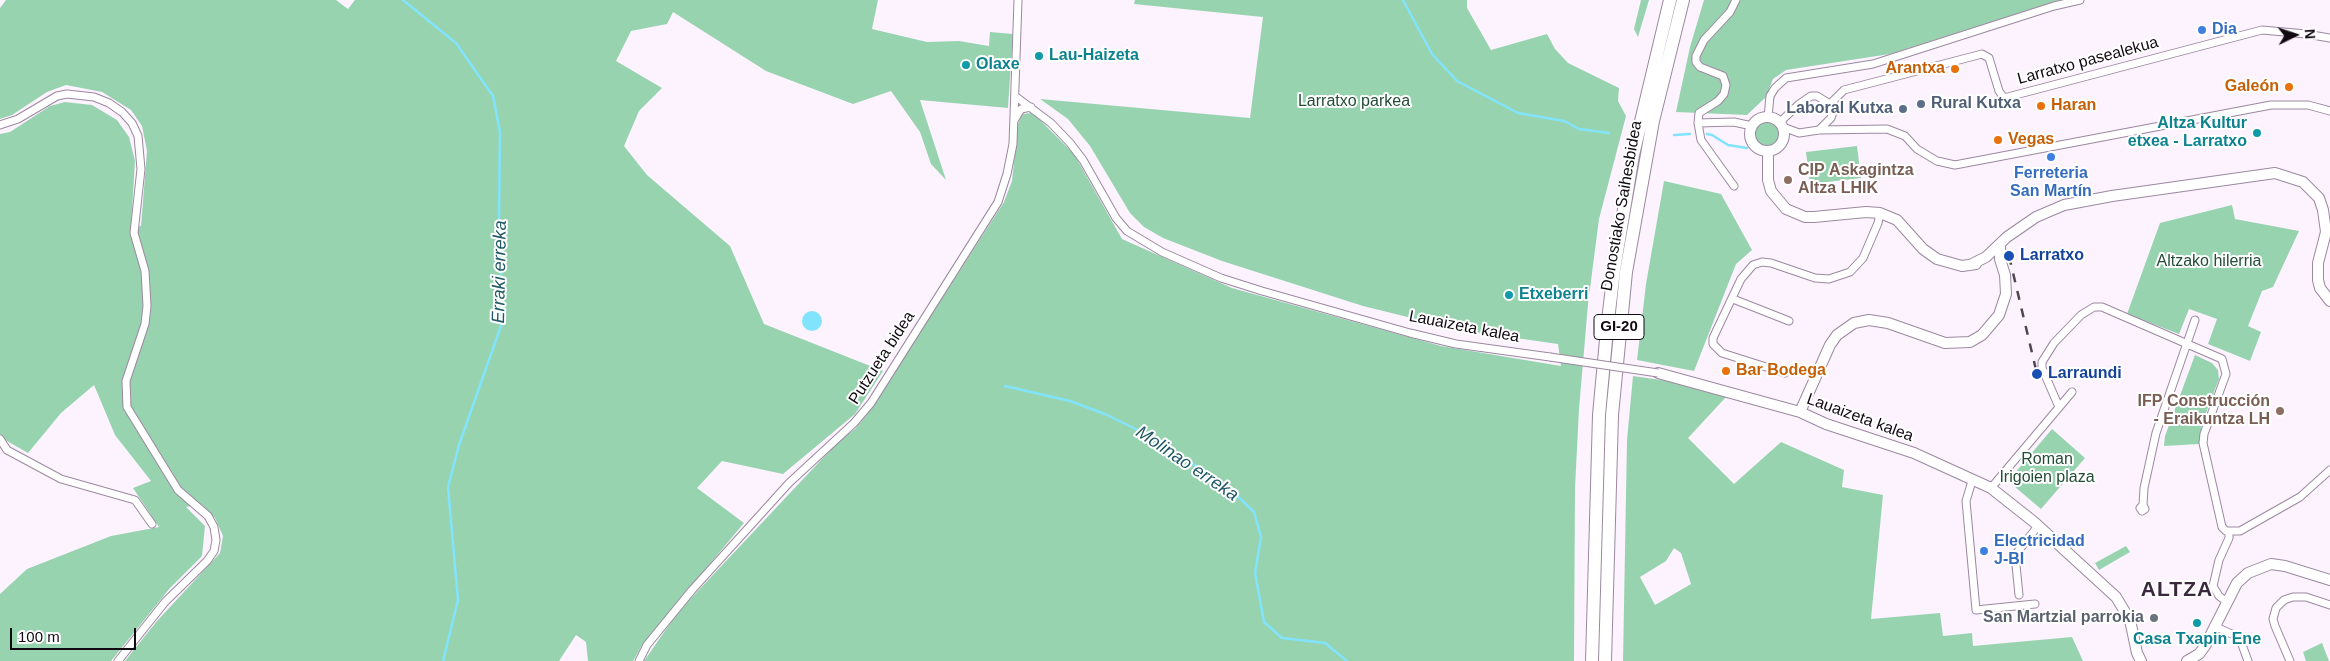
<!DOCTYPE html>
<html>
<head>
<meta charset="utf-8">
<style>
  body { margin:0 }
  #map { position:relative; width:2330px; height:661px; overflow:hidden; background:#fcf3fe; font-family:Helvetica,sans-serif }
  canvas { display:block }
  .north { position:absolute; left:2270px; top:10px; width:50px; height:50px; -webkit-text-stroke:4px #fff; paint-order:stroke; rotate:86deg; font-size:14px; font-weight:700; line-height:20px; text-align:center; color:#110a12 }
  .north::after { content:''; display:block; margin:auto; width:18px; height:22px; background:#110a12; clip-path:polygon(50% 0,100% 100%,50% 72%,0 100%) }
  .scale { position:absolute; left:10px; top:628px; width:126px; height:22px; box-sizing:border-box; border:2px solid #110a12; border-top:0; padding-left:6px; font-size:15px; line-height:18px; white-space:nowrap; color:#110a12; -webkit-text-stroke:4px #fff; paint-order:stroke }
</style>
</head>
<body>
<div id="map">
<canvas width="2330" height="661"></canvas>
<div class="north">N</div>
<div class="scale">100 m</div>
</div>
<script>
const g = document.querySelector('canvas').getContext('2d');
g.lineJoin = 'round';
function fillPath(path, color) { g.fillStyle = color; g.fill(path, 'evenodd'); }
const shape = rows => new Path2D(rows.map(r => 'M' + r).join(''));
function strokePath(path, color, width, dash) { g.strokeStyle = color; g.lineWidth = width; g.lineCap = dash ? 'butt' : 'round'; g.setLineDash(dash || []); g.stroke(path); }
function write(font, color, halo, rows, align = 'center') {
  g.font = font + ' Helvetica,sans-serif'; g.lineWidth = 4; g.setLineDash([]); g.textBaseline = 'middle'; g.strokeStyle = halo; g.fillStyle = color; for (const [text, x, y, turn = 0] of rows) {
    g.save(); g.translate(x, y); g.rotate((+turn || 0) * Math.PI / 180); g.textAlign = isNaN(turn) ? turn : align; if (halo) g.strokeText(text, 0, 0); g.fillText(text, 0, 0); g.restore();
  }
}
fillPath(shape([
  [6,0,336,0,348,9,355,0,878,0,872,29,927,42,959,41,989,46,990,32,1013,34,1008,108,920,100,946,180,931,164,920,132,891,91,853,104,766,71,673,12,667,24,631,31,616,61,662,88,639,111,624,146,647,175,730,246,764,324,883,371,855,414,783,474,722,461,697,488,744,523,642,645,633,661,588,661,586,642,576,635,559,661,125,661,157,621,220,553,223,536,215,518,201,504,186,507,205,526,202,556,170,588,111,661,0,661,0,594,27,569,111,536,159,527,133,488,151,481,115,435,94,385,61,413,28,453,0,437,0,134,10,132,50,106,65,102,92,105,117,120,129,137,135,161,131,227,141,226,147,151,142,126,131,110,102,92,66,85,47,92,12,115,0,119,0,8],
  [1135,0,1467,0,1467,8,1491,50,1547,34,1555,49,1568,63,1619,88,1618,101,1626,116,1599,219,1588,304,1579,409,1575,488,1574,661,644,661,678,612,838,442,855,429,866,416,1004,202,1012,181,1018,124,1022,114,1033,113,1074,154,1122,239,1232,288,1441,346,1561,366,1558,344,1460,330,1363,306,1222,261,1163,238,1144,227,1130,213,1090,146,1068,119,1040,99,1250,118,1263,17,1134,4],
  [1641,0,1649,0,1638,37,1634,29],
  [1704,0,2060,0,1890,54,1786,70,1773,79,1766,97,1747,115,1676,112,1690,47],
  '1755 134a12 12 0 1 1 24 0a12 12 0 1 1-24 0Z',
  [1857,146,1861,178,1810,184,1806,152],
  [1664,181,1721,194,1752,250,1736,264,1694,371,1637,360,1646,284],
  [2232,205,2235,219,2299,231,2273,287,2262,291,2248,326,2261,332,2250,361,2208,344,2217,319,2189,309,2179,334,2127,314,2160,223],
  [2195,355,2212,363,2218,370,2219,379,2202,423,2199,444,2164,446,2165,436],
  [1633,376,1689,384,1727,396,1688,438,1734,484,1781,442,1844,470,1842,487,1883,495,1871,619,1940,613,1943,636,1972,633,1973,646,2072,637,2083,661,1623,661,1627,440],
  [1674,548,1681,553,1691,584,1655,605,1640,577,1666,561],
  [2052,429,2085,458,2041,509,2008,481],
  [2126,546,2130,552,2099,570,2095,563],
  [2322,643,2329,661,2306,661,2303,652]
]), '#98d3b0');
fillPath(shape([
  '802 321a10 10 0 1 1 20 0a10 10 0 1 1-20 0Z'
]), '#81e4fc');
strokePath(shape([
  [403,0,456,43,493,96,500,132,499,218,502,323,459,445,448,487,458,600,443,661],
  [1403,0,1432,54,1457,81,1518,113,1564,121,1579,129,1609,133],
  [1707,134,1712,135,1728,145,1747,148],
  [1674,135,1690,134],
  [1005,386,1070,401,1105,414,1150,436,1227,486,1254,512,1261,537,1255,573,1264,622,1282,638,1325,643,1347,661]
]), '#81e4fc', 2.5);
const street = shape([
  [1015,96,1051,123,1070,143,1083,160,1116,218,1127,231,1162,252,1221,278,1262,291,1410,333,1456,344,1550,357],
  [1830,104,1844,90,1982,54,1989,58,1999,91,2004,98,2262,30,2306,34,2330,38],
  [1768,117,1770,96,1775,88,1786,78,1873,64,2054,6,2080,0],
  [1015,119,1021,109,1031,107],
  [1780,122,1798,105,1811,96,1817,96,1830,104,1833,112,1831,118,1819,130],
  [1698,123,1699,113,1718,101,1724,94,1726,85,1723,76,1700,67,1696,62,1696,56,1704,40,1730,12,1736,0],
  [0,125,18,119,57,96,67,94,94,97,109,103,122,112,132,123,138,136,141,169,134,233,145,271,147,306,145,324,126,381,127,407,178,490,208,516,214,527,216,540,214,551,207,561,165,602,118,661],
  [1783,127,1799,133,1819,130,1887,129,1905,136,1917,149,1937,161,1955,165,2271,105,2308,105,2330,111],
  [1734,186,1701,140,1698,123,1734,122,1752,126],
  [1733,299,1789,321],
  [1785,373,1722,353,1713,344,1713,338,1741,279,1753,265,1762,262,1771,263,1815,278,1829,279,1850,272,1863,258,1878,223,1880,213],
  [2059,407,2042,368,2042,362,2054,343,2081,315,2094,307,2102,307,2222,359,2226,374,2204,434,2203,443,2222,527,2226,531,2240,531,2300,497,2330,470],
  [0,439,7,450,61,479,135,500,152,524],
  [1972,481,1966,501,1976,610,2035,604],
  [1991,488,2072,392],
  [2143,505,2140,508,2142,511,2145,509,2143,505,2144,488,2156,433,2195,320],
  [2019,595,2015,555,2038,526],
  [2227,602,2219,596,2213,586,2219,560,2229,538,2229,533],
  [2216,627,2234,635,2241,642,2248,661],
  [639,661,647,645,692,590,789,483,854,423,871,403,998,202,1007,174,1013,144,1018,0],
  [2290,661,2275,626,2273,619,2276,608,2284,600,2293,597,2306,597,2330,605]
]);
const secondary = shape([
  '1750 134a17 17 0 1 1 34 0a17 17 0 1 1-34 0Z',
  [1768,151,1768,180,1771,191,1786,209,1805,217,1814,217,1866,212,1880,213,1897,220,1923,249,1937,259,1962,266,1976,264],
  [1970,265,1986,257,2007,237,2036,217,2064,205,2112,196,2275,173,2303,182,2319,198,2323,210,2326,232,2318,263,2318,280,2320,288,2330,301],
  [1658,373,1800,412,1826,424,1914,453,1991,488,2034,522,2116,597,2130,620,2137,653,2141,661],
  [1800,412,1830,345,1837,335,1854,323,1869,320,1888,323,1945,343,1970,342,1982,335,1999,315,2006,294,2005,275,2000,259,2000,245],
  [2187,661,2199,654,2205,646,2237,583,2248,573,2271,564,2285,566,2330,580]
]);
const highway = shape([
  [1592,661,1599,415,1607,329,1614,270,1633,155,1670,0],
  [1605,661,1612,415,1626,272,1653,121,1683,0]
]);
strokePath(street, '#9c88a1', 9);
strokePath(secondary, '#9c88a1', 12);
strokePath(highway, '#9c88a1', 14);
strokePath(street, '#fff', 7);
strokePath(secondary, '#fff', 10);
strokePath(highway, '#fff', 12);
strokePath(shape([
  [2009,256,2037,374]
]), '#4e4750', 2.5, [9, 9]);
const streetBridge = shape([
  [1550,357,1658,373]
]);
strokePath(streetBridge, '#9c88a1', 9, []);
strokePath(streetBridge, '#fff', 7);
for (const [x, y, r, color] of [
  [2202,30,5,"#3f7fe0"],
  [1039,56,5,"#0f9aa8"],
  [966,65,5,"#0f9aa8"],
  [1955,69,5,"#e8710a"],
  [2289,87,5,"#e8710a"],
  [1921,104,5,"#5c6f8a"],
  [2041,106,5,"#e8710a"],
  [1903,109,5,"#5c6f8a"],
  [2257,133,5,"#0f9aa8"],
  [1998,140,5,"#e8710a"],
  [2051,157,5,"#3f7fe0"],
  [1788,180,5,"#8d6e63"],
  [2009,256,6,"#1a4fb4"],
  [1509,295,5,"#0f9aa8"],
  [1726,371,5,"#e8710a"],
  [2037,374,6,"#1a4fb4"],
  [2280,411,5,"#8d6e63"],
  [1984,551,5,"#3f7fe0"],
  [2154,618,5,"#6b7280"],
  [2197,623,5,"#0f9aa8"]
]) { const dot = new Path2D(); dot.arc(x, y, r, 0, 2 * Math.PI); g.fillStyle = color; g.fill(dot); strokePath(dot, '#fff', 2); }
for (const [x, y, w] of [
  [1619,327,50]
]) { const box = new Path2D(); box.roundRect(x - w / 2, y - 12.5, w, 25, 4); g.fillStyle = '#fff'; g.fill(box); strokePath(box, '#110a12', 1); }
write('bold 15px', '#110a12', null, [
  ["GI-20",1619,327]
]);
write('bold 16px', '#366cbe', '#fff', [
  ["Dia",2212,30],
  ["Ferreteria",2051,174,"center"],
  ["San Martín",2051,192,"center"],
  ["Electricidad",1994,542],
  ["J-BI",1994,560]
], 'left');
write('bold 16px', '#0d838f', '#fff', [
  ["Lau-Haizeta",1049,56],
  ["Olaxe",976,65],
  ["Altza Kultur",2247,124,"right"],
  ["etxea - Larratxo",2247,142,"right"],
  ["Etxeberri",1519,295],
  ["Casa Txapin Ene",2197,640,"center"]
], 'left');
write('16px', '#110a12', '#fff', [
  ["Larratxo pasealekua",2088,61,-15],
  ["Donostiako Saihesbidea",1622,206,-80],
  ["Lauaizeta kalea",1464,327,11],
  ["Putzueta bidea",882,358,-57],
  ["Lauaizeta kalea",1860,418,20]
]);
write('bold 16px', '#c56008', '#fff', [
  ["Arantxa",1945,69,"right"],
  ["Galeón",2279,87,"right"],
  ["Haran",2051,106],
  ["Vegas",2008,140],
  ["Bar Bodega",1736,371]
], 'left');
write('16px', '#234d36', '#fff', [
  ["Larratxo parkea",1354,102],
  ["Altzako hilerria",2209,262],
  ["Roman",2047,460],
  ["Irigoien plaza",2047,478]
]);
write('bold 16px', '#4e5e75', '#fff', [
  ["Rural Kutxa",1931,104],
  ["Laboral Kutxa",1893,109,"right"]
], 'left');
write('bold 16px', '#785e54', '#fff', [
  ["CIP Askagintza",1798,171],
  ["Altza LHIK",1798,189],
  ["IFP Construcción",2270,402,"right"],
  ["- Eraikuntza LH",2270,420,"right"]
], 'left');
write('bold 16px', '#164399', '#fff', [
  ["Larratxo",2020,256],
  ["Larraundi",2048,374]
], 'left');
write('bold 16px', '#5b616d', '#fff', [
  ["San Martzial parrokia",2144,618]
], 'right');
write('italic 18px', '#215966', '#fff', [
  ["Erraki erreka",500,272,-89],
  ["Molinao erreka",1187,464,34]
]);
g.letterSpacing = '1px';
write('bold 21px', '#3a293e', '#fff', [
  ["ALTZA",2177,590]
]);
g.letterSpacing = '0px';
</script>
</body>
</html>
